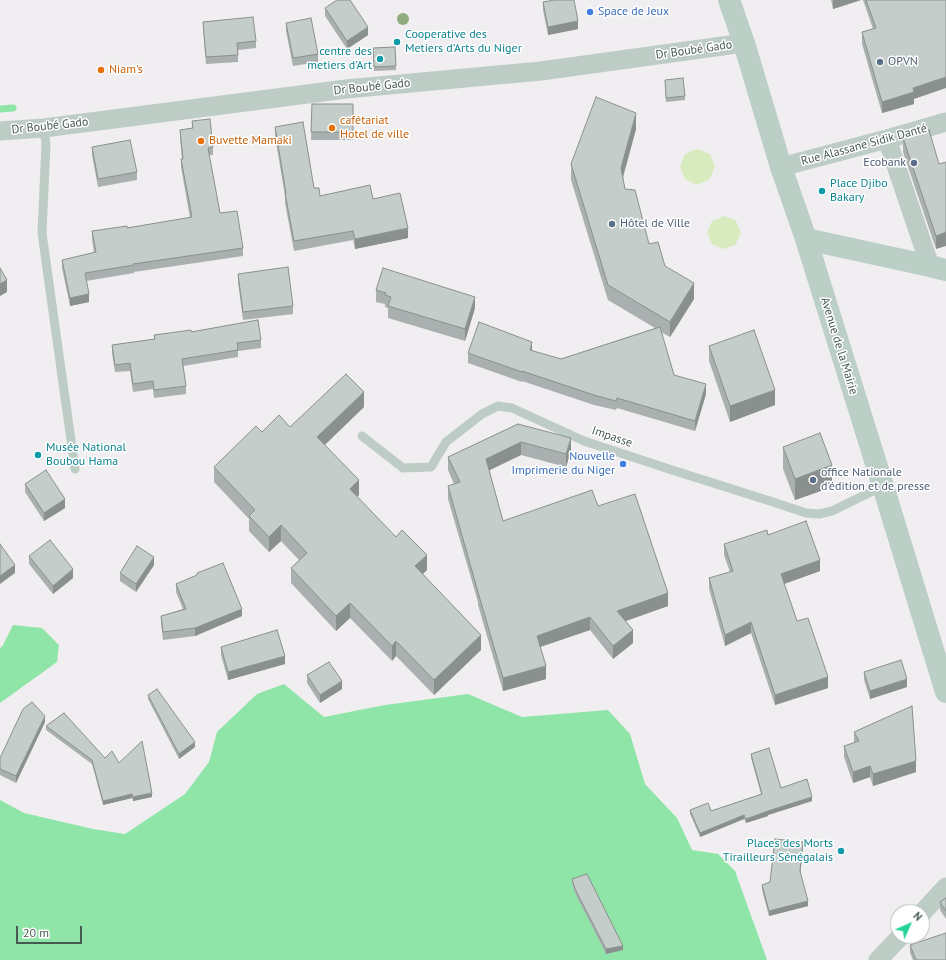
<!DOCTYPE html>
<html>
<head>
<meta charset="utf-8">
<style>
  body { margin:0 }
  #map { position:relative; width:946px; height:960px; overflow:hidden; background:#f0eef0; font-family:"PT Sans",sans-serif }
  canvas { display:block }
  .north { position:absolute; left:890px; top:904px; width:40px; height:40px; box-sizing:border-box; background:#fff; border:1px solid #b5bdba; border-radius:50%; rotate:45deg; font-size:11px; font-weight:700; line-height:16px; text-align:center; color:#475a52 }
  .north::after { content:''; display:block; margin:auto; width:14px; height:18px; background:#25d395; clip-path:polygon(50% 0,100% 100%,50% 72%,0 100%) }
  .scale { position:absolute; left:16px; top:926px; width:66px; height:18px; box-sizing:border-box; border:2px solid #475a52; border-top:0; padding-left:5px; font-size:12px; line-height:14px; white-space:nowrap; color:#475a52; -webkit-text-stroke:3px #fff; paint-order:stroke }
</style>
</head>
<body>
<div id="map">
<canvas width="946" height="960"></canvas>
<div class="north">N</div>
<div class="scale">20 m</div>
</div>
<script>
const g = document.querySelector('canvas').getContext('2d');
g.lineJoin = 'round';
function fillPath(path, color) { g.fillStyle = color; g.fill(path, 'evenodd'); }
const shape = rows => new Path2D(rows.map(r => 'M' + r).join(''));
function strokePath(path, color, width, dash) { g.strokeStyle = color; g.lineWidth = width; g.lineCap = dash ? 'butt' : 'round'; g.setLineDash(dash || []); g.stroke(path); }
function write(font, color, halo, rows, align = 'center') {
  g.font = font + ' "PT Sans",sans-serif'; g.lineWidth = 3; g.setLineDash([]); g.textBaseline = 'middle'; g.strokeStyle = halo; g.fillStyle = color; for (const [text, x, y, turn = 0] of rows) {
    g.save(); g.translate(x, y); g.rotate((+turn || 0) * Math.PI / 180); g.textAlign = isNaN(turn) ? turn : align; if (halo) g.strokeText(text, 0, 0); g.fillText(text, 0, 0); g.restore();
  }
}
fillPath(shape([
  [697,149,710,154,715,166,710,179,697,185,685,179,680,167,685,154],
  [725,216,736,221,741,233,735,245,723,249,712,244,707,232,712,221]
]), '#d7ebbf');
fillPath(shape([
  [13,625,42,628,59,645,57,662,0,703,0,648,3,645],
  [284,684,324,717,385,705,468,694,522,717,608,710,630,734,645,784,677,818,692,850,718,854,735,871,767,960,0,960,0,800,24,813,93,829,125,834,185,794,209,762,217,732,257,694]
]), '#8fe5a8');
strokePath(shape([
  [0,109,13,108]
]), '#8fe5a8', 7);
strokePath(shape([
  [44,128,46,144,42,233,75,469],
  [362,436,403,468,431,467,446,442,482,414,498,406,512,408,584,441,672,470,773,502,806,513,819,514,832,511,883,486]
]), '#bdccc5', 9);
strokePath(shape([
  [0,131,44,128,346,89,541,71,744,43],
  [887,139,930,266],
  [781,167,887,139,946,122],
  [922,913,946,887],
  [878,960,901,936]
]), '#bdccc5', 19);
strokePath(shape([
  [729,0,744,43,781,167,806,239,883,486,946,692],
  [806,239,930,266,946,270]
]), '#bbcfc7', 22);
g.fillStyle = '#90ac7c';
for (const [x, y] of [
  [403,19]
]) { g.beginPath(); g.arc(x, y, 6, 0, 2 * Math.PI); g.fill(); }
fillPath(shape([
  [831,0,861,0,833,9],
  [863,0,946,0,914,99,914,104,882,113,862,44,862,32,873,29],
  [543,2,578,29,548,35,543,10],
  [325,8,368,35,347,49,325,16],
  [203,22,256,41,256,48,238,50,238,62,206,64,203,28],
  [286,23,318,54,318,62,293,66,286,31],
  [395,47,396,70,374,71,373,48],
  [665,80,685,96,685,100,666,102],
  [312,104,353,104,353,140,311,140],
  [192,121,213,147,213,155,209,155,220,213,243,248,243,256,134,272,134,273,86,281,89,302,70,306,62,268,62,260,94,253,92,239,92,231,127,228,190,218,181,167,181,159,182,159,180,138,180,130,192,128],
  [275,127,314,188,320,196,373,199,408,238,355,249,353,240,294,251,285,203,285,196,275,136],
  [636,129,623,178,625,189,649,244,665,266,694,299,670,337,661,332,674,375,706,394,695,431,617,408,616,410,594,405,522,381,522,382,468,363,468,353,561,359,655,328,608,300,571,180,571,164],
  [903,138,939,164,936,249,903,152],
  [92,147,137,172,137,180,98,187,92,155],
  [238,274,293,306,293,314,243,320,238,282],
  [376,290,475,308,465,341,388,318,388,308,385,307,385,304,376,302],
  [191,332,261,340,261,348,238,351,238,357,183,366,186,386,186,394,154,398,153,389,133,392,130,371,115,372,112,353,112,345,154,339,154,335],
  [709,346,775,405,730,422,709,361],
  [364,407,325,445,359,495,357,497,427,570,423,574,481,650,434,695,396,656,392,661,350,618,336,631,291,583,291,568,299,560,281,541,269,552,249,531,249,519,214,482,214,467,262,432,290,427],
  [518,424,571,451,566,467,521,455,489,470,503,521,598,506,668,606,626,621,633,643,613,659,590,630,540,647,546,679,503,691,478,605,478,602,448,499,448,486,454,484,448,470,448,457],
  [783,447,832,487,795,500,783,469],
  [25,484,65,508,44,521,25,492],
  [768,535,820,571,784,584,797,621,828,688,775,705,751,633,725,646,709,589,709,578,730,572,724,555,724,544],
  [29,556,73,578,53,594,29,564],
  [154,565,136,592,120,581,120,573],
  [197,573,242,616,195,636,163,640,161,623,161,616,183,609,176,592,176,584,197,576],
  [221,647,285,664,228,680,221,655],
  [864,672,907,687,870,699,864,680],
  [307,675,342,689,320,703,307,683],
  [148,695,195,747,179,759,148,699],
  [45,722,16,783,0,775,0,758],
  [46,726,105,758,119,763,152,797,133,801,132,798,103,805,92,764,46,730],
  [854,732,916,772,873,786,870,777,853,783,844,757,844,746,854,743],
  [751,754,781,788,812,801,768,815,768,816,746,823,744,819,700,837,690,814,690,810,711,811,761,794,751,758],
  [803,847,800,872,808,906,769,916,762,890,762,885,770,882],
  [572,879,623,950,606,954,575,893,572,883],
  [946,898,946,919,940,910,940,902],
  [910,945,946,960,913,960,910,953]
]), '#a9b0af');
fillPath(shape([
  [833,0,861,0,833,9],
  [578,21,578,29,548,35,548,27],
  [368,27,368,35,347,49,347,41],
  [946,77,946,88,914,99,914,104,882,113,882,102,913,88],
  [636,113,636,129,621,183,621,168],
  [408,228,408,238,355,249,355,239],
  [946,232,946,246,936,249,936,236],
  [7,280,7,292,0,296,0,284],
  [694,283,694,299,670,337,670,322],
  [89,294,89,302,70,306,70,298],
  [475,297,475,308,465,341,465,329],
  [532,342,532,352,530,350],
  [706,384,706,394,695,431,695,421],
  [775,390,775,405,730,422,730,406],
  [364,392,364,407,317,452,317,437],
  [571,438,571,451,566,467,566,454],
  [521,442,521,455,486,472,486,459],
  [832,465,832,487,795,500,795,479],
  [359,480,359,495,350,504,350,489],
  [65,499,65,508,44,521,44,513],
  [281,525,281,541,269,552,269,537],
  [427,555,427,570,415,581,415,566],
  [154,557,154,565,136,592,136,584],
  [820,560,820,571,781,585,781,574],
  [15,565,15,573,0,584,0,576],
  [73,569,73,578,53,594,53,586],
  [668,593,668,606,617,624,617,611],
  [350,603,350,618,336,631,336,616],
  [242,609,242,616,195,636,195,628],
  [590,617,590,630,537,648,537,636],
  [751,622,751,633,725,646,725,635],
  [633,630,633,643,613,659,613,646],
  [481,635,481,650,434,695,434,680],
  [396,641,396,656,392,661,392,646],
  [285,656,285,664,228,680,228,672],
  [546,666,546,679,503,691,503,678],
  [828,677,828,688,775,705,775,695],
  [907,679,907,687,870,699,870,691],
  [342,681,342,689,320,703,320,695],
  [45,716,45,722,16,783,16,776],
  [195,742,195,747,179,759,179,754],
  [916,761,916,772,873,786,873,774],
  [870,766,870,777,853,783,853,772],
  [152,793,152,797,133,801,133,797],
  [132,794,132,798,103,805,103,801],
  [812,797,812,801,768,815,768,816,746,823,746,819,768,811],
  [744,815,744,819,700,837,700,833],
  [803,842,803,847,800,876,800,871],
  [808,901,808,906,769,916,769,911],
  [623,946,623,950,606,954,606,949]
]), '#8a908e');
const building = shape([
  [337,0,350,0,368,27,347,41,325,8,337,0],
  [554,0,574,0,578,21,548,27,543,2,554,0],
  [866,0,946,0,946,77,913,88,914,92,882,102,862,32,876,28,866,0],
  [253,17,256,41,237,43,238,55,206,57,203,22,253,17],
  [311,18,318,54,293,58,286,23,311,18],
  [395,47,396,66,374,67,373,48,395,47],
  [683,78,685,96,666,98,665,80,683,78],
  [596,97,636,113,621,168,625,189,635,190,649,244,658,242,665,266,694,283,670,322,608,285,571,164,596,97],
  [312,104,353,104,353,132,311,132,312,104],
  [210,119,213,147,208,148,220,213,237,211,243,248,133,264,134,265,85,273,89,294,70,298,62,260,96,252,92,231,127,226,127,228,192,217,181,159,183,159,180,130,193,128,192,121,210,119],
  [303,122,314,188,319,188,320,196,370,185,373,199,400,193,408,228,355,239,353,231,294,241,285,193,286,193,275,127,303,122],
  [929,130,939,164,946,162,946,232,936,236,903,138,929,130],
  [130,140,137,172,98,179,92,147,130,140],
  [288,267,293,306,243,312,238,274,288,267],
  [0,268,7,280,0,284,0,268],
  [383,268,475,297,465,329,388,306,391,297,385,295,386,293,376,290,383,268],
  [258,320,261,340,237,343,238,350,182,359,186,386,154,390,153,381,133,384,130,363,115,365,112,345,155,339,154,335,191,330,191,332,258,320],
  [479,322,532,342,530,350,561,359,660,327,674,375,706,384,695,421,617,398,616,401,594,395,522,371,522,372,468,353,479,322],
  [754,330,775,390,730,406,709,346,754,330],
  [346,374,364,392,317,437,359,480,350,489,396,537,402,530,427,555,415,566,481,635,434,680,396,641,392,646,350,603,336,616,291,568,307,553,281,525,269,537,249,516,255,510,214,467,256,426,262,432,279,415,290,427,346,374],
  [518,424,571,438,566,454,521,442,486,459,503,521,592,490,598,506,635,494,668,593,617,611,633,630,613,646,590,617,537,636,546,666,503,678,478,592,448,486,460,482,448,457,518,424],
  [820,433,832,465,795,479,783,447,820,433],
  [46,470,65,499,44,513,25,484,46,470],
  [806,521,820,560,781,574,797,621,808,618,828,677,775,695,751,622,725,635,709,578,733,571,724,544,767,530,768,535,806,521],
  [50,540,73,569,53,586,29,556,50,540],
  [0,544,15,565,0,576,0,544],
  [137,546,154,557,136,584,120,573,137,546],
  [223,563,242,609,195,628,163,632,161,616,186,609,176,584,197,575,197,573,223,563],
  [277,630,285,656,228,672,221,647,277,630],
  [901,660,907,679,870,691,864,672,901,660],
  [329,662,342,681,320,695,307,675,329,662],
  [157,689,195,742,179,754,148,695,157,689],
  [32,702,45,716,16,776,0,769,0,758,23,709,32,702],
  [912,706,916,761,873,774,870,766,853,772,844,746,859,741,854,732,912,706],
  [64,713,105,758,112,751,119,763,142,741,152,793,133,797,132,794,103,801,92,760,46,726,64,713],
  [769,748,781,788,807,779,812,797,768,811,746,819,744,815,700,833,690,810,708,803,711,811,762,794,751,754,769,748],
  [775,839,803,842,800,871,808,901,769,911,762,885,770,882,775,839],
  [587,874,623,946,606,949,575,889,572,879,587,874],
  [946,898,946,911,940,902,946,898],
  [946,933,946,960,916,960,910,945,946,933]
]);
fillPath(building, '#c5cdcb');
strokePath(building, '#8a908e', 1);
for (const [x, y, r, color] of [
  [590,12,4,"#3f7fe0"],
  [397,42,4,"#0f9aa8"],
  [380,59,4,"#0f9aa8"],
  [880,62,4,"#5c6f8a"],
  [101,70,4,"#e8710a"],
  [332,128,4,"#e8710a"],
  [201,141,4,"#e8710a"],
  [914,163,4,"#5c6f8a"],
  [822,191,4,"#0f9aa8"],
  [612,224,4,"#5c6f8a"],
  [38,455,4,"#0f9aa8"],
  [623,464,4,"#3f7fe0"],
  [813,480,4,"#5c6f8a"],
  [841,851,4,"#0f9aa8"]
]) { const dot = new Path2D(); dot.arc(x, y, r, 0, 2 * Math.PI); g.fillStyle = color; g.fill(dot); strokePath(dot, '#fff', 1.5); }
write('12px', '#366cbe', '#fff', [
  ["Space de Jeux",598,12],
  ["Nouvelle",615,457,"right"],
  ["Imprimerie du Niger",615,471,"right"]
], 'left');
write('12px', '#0d838f', '#fff', [
  ["Cooperative des",405,35],
  ["Metiers d'Arts du Niger",405,49],
  ["centre des",372,52,"right"],
  ["metiers d'Art",372,66,"right"],
  ["Place Djibo",830,184],
  ["Bakary",830,198],
  ["Musée National",46,448],
  ["Boubou Hama",46,462],
  ["Places des Morts",833,844,"right"],
  ["Tirailleurs Sénégalais",833,858,"right"]
], 'left');
write('12px', '#475a52', '#fff', [
  ["Dr Boubé Gado",694,50,-8],
  ["Dr Boubé Gado",372,87,-6],
  ["Dr Boubé Gado",50,126,-6],
  ["Rue Alassane Sidik Danté",864,145,-15],
  ["Avenue de la Mairie",839,346,73],
  ["Impasse",612,437,19]
]);
write('12px', '#4e5e75', '#fff', [
  ["OPVN",888,62],
  ["Ecobank",906,163,"right"],
  ["Hôtel de Ville",620,224],
  ["office Nationale",821,473],
  ["d'édition et de presse",821,487]
], 'left');
write('12px', '#c56008', '#fff', [
  ["Niam's",109,70],
  ["cafétariat",340,121],
  ["Hotel de ville",340,135],
  ["Buvette Mamaki",209,141]
], 'left');
</script>
</body>
</html>
